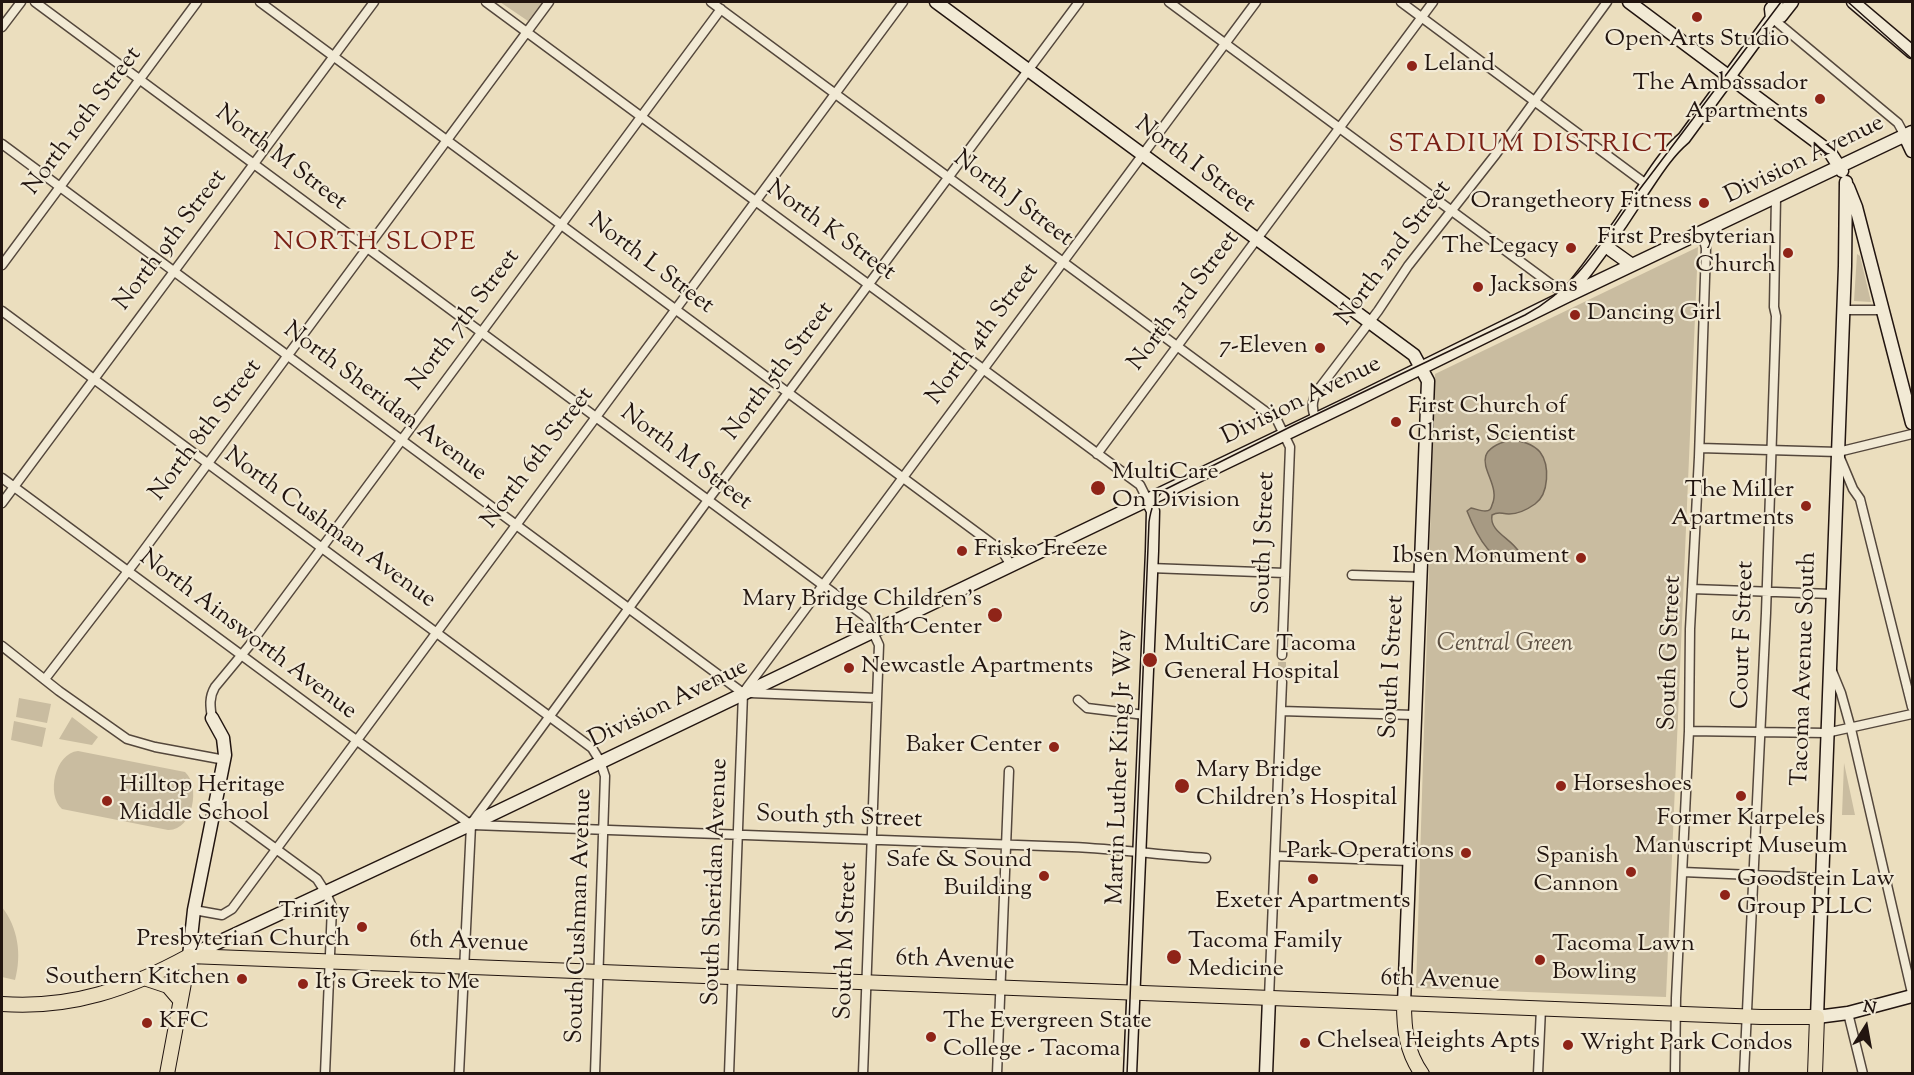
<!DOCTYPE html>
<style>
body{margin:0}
#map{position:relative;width:1914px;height:1075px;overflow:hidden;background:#ebdebe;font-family:"Sorts Mill Goudy",serif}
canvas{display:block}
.frame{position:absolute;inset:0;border:3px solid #221510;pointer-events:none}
.north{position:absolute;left:1836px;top:997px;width:60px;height:60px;-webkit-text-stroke:4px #f2ead5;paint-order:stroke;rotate:11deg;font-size:16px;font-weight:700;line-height:24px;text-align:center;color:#221510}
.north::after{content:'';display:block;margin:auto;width:21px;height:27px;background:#221510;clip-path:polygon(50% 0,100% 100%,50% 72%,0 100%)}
</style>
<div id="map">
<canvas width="1914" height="1075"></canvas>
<div class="frame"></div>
<div class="north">N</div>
</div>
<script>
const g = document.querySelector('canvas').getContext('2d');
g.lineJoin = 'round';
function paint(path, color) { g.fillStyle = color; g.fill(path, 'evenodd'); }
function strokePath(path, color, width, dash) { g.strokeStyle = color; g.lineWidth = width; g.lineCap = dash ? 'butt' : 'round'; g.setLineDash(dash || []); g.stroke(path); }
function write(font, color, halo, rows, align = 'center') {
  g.font = font + ' "Sorts Mill Goudy",serif'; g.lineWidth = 4.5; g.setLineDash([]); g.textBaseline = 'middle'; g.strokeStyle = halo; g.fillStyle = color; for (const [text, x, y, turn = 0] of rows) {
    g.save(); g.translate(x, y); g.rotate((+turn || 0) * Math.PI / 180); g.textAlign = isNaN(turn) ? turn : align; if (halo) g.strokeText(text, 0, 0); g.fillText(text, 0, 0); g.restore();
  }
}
paint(new Path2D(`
 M 500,2 L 542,2 L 528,21 Z
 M 1698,247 L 1666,997 L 1416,988 L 1435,374 Z
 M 1857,254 L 1860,256 L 1871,302 L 1854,301 Z
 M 19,698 L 51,704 L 47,723 L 16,717 Z
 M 72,717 L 98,737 L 92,745 L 59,739 Z
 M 14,721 L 46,728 L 42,747 L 11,740 Z
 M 78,751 L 185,772 C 201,786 193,831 168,830 L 62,809 C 46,795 55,753 78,751 Z
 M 1844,763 L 1855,815 L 1842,815 Z
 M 2,907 C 18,928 22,954 15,980 L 2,977 Z`), '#c9bca0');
const water = new Path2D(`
 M 1510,440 C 1520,440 1533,444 1540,452 C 1550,465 1549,494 1535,504 C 1528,509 1519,514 1509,514 C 1501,514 1499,511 1492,515 C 1489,532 1511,538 1519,552 L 1518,558 L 1510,563 C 1488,560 1474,529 1467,511 L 1471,508 C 1476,509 1481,511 1485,511 C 1490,511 1491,509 1492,505 C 1504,480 1459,454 1510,440 Z`);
paint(water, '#a79a83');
strokePath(water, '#726555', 1.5);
strokePath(new Path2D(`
 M 1282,682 L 1282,655`), '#c3b69b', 8, [8, 4]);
const street = new Path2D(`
 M 35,2 L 866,617 L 879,645 L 863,1074
 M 260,2 L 1002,551 L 1011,565
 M 486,2 L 1140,485 L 1147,499
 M 711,2 L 1277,420 L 1290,447 L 1282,655
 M 1169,2 L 1567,296
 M 1401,2 L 1646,184
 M 1772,18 L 1898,123 L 1905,136
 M 2,27 L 21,2
 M 2,144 L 743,693
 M 2,265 L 197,2
 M 1843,310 L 1882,310
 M 2,311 L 592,748 L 600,761 L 605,776 L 595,1074
 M 1316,419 C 1311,409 1312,399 1318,390 L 1378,311 L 1408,266 L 1496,154 L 1607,2
 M 1700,448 L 1838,452 L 1912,434
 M 1097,454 L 1433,2
 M 1840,458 L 1853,489 L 1860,499 L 1912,707
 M 2,478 L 471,825
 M 2,503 L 374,2
 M 1150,568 L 1285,573
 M 1352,575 L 1421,577
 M 1692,589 L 1832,594
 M 2,646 L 59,691 L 127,739 L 155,747 L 225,760
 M 1832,671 L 1841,693 L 1851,729 L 1912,993
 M 45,679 L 135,562 L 549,2
 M 743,693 L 1256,2
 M 750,693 L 877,698
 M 1078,700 L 1087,708 L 1145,715
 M 1281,711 L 1414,715
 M 212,718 C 210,706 209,697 215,687 L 249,646 L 721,9
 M 1689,731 L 1826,733 L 1912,714
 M 216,805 L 317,879 L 326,893 L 332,907 L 325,1074
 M 473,821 L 708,500 L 1079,2
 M 473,825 L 1072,847 C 1117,849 1161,855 1206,858
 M 1275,856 L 1409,861
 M 1683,872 L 1821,878
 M 194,910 L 222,915 L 232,909 L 903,2
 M 1269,998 L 1282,682
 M 1848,1013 L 1863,1074
 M 459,1074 L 471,825
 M 729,1074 L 743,693
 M 997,1074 L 1009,771
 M 1538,1074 L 1541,1008
 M 1675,1074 L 1676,998 L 1689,731 L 1690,629 L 1699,457 L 1706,248 L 1702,233
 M 1744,1074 L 1766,613 L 1776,316 L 1774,307 L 1776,197`);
const secondary = new Path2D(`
 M 936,2 L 1414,355 L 1428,381 L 1404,1003
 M 1629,2 L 1822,146 L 1831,154 L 1842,171
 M 1853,2 L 1912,52
 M 1772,18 L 1771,9 L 1777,2
 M 1905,136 L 1912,151
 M 1846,182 L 1845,266 L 1817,1017 L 1848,1013 L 1912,996
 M 1848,187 L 1856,207 L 1912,423
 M 1606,243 L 1611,250 L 1632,265
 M 1568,294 C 1592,264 1615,233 1636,200 C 1651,179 1664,155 1684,138 L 1772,18 L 1781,16 L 1792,2
 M 212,718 L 223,738 L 225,755 L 194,910 L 189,956 L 476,822 L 1354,401 L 1567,296 L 1912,132
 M 1130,1074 L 1152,551 L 1153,511 L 1147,499
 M 1266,1074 L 1269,998`);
const primary = new Path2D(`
 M 144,978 L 168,986 L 180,1000
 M 1404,1003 C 1404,1029 1406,1051 1422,1074
 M 2,1004 C 71,1009 129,989 189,956 L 1761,1017 L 1817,1017 L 1815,1074
 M 167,1074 L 189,956`);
strokePath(street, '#54473c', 11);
strokePath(secondary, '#221510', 15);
strokePath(primary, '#221510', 16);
strokePath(street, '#f2ead5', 8);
strokePath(secondary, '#f2ead5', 12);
strokePath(primary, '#ebdebe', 14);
strokePath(new Path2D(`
 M 1848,2 L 1912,59
 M 1127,1074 L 1149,522 C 1151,508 1154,500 1164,490 L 1294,425 L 1525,315 C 1583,284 1607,231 1646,181 C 1691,121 1736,62 1781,2`), '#221510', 1.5);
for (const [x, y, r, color] of [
 [1697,17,6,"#8f2418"],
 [1412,66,6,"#8f2418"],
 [1820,99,6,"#8f2418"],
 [1704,203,6,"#8f2418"],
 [1571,248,6,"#8f2418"],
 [1788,253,6,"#8f2418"],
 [1478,287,6,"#8f2418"],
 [1575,315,6,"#8f2418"],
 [1320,348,6,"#8f2418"],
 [1396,422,6,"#8f2418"],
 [1098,488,8,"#8f2418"],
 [1806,506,6,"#8f2418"],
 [962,551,6,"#8f2418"],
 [1581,558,6,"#8f2418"],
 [995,615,8,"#8f2418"],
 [1150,660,8,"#8f2418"],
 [849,668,6,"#8f2418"],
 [1054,747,6,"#8f2418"],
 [1182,786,8,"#8f2418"],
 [1561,786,6,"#8f2418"],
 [1741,796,6,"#8f2418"],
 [107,801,6,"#8f2418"],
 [1466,853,6,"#8f2418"],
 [1631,872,6,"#8f2418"],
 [1044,876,6,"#8f2418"],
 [1313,879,6,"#8f2418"],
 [1725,895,6,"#8f2418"],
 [362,927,6,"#8f2418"],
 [1174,957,8,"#8f2418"],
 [1540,960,6,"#8f2418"],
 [242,979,6,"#8f2418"],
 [303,984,6,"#8f2418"],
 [147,1023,6,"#8f2418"],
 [931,1037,6,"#8f2418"],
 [1305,1043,6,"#8f2418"],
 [1568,1045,6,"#8f2418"]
]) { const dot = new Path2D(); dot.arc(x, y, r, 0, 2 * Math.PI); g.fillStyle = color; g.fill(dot); strokePath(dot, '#f2ead5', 2); }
write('24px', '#221510', '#f2ead5', [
 ["Open Arts Studio",1697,41,"center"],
 ["Leland",1424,66],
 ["The Ambassador",1808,85,"right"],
 ["Apartments",1808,113,"right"],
 ["Orangetheory Fitness",1692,203,"right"],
 ["First Presbyterian",1776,239,"right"],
 ["Church",1776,267,"right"],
 ["The Legacy",1559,248,"right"],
 ["Jacksons",1490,287],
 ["Dancing Girl",1587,315],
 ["7-Eleven",1308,348,"right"],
 ["First Church of",1408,408],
 ["Christ, Scientist",1408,436],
 ["MultiCare",1112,474],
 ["On Division",1112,502],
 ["The Miller",1794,492,"right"],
 ["Apartments",1794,520,"right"],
 ["Frisko Freeze",974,551],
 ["Ibsen Monument",1569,558,"right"],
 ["Mary Bridge Children's",982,601,"right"],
 ["Health Center",982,629,"right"],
 ["MultiCare Tacoma",1164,646],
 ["General Hospital",1164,674],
 ["Newcastle Apartments",861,668],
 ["Baker Center",1042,747,"right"],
 ["Mary Bridge",1196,772],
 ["Children's Hospital",1196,800],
 ["Horseshoes",1573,786],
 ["Hilltop Heritage",119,787],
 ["Middle School",119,815],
 ["Former Karpeles",1741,820,"center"],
 ["Manuscript Museum",1741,848,"center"],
 ["Park Operations",1454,853,"right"],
 ["Spanish",1619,858,"right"],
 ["Cannon",1619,886,"right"],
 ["Safe & Sound",1032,862,"right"],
 ["Building",1032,890,"right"],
 ["Goodstein Law",1737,881],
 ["Group PLLC",1737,909],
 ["Exeter Apartments",1313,903,"center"],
 ["Trinity",350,913,"right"],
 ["Presbyterian Church",350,941,"right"],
 ["Tacoma Family",1188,943],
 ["Medicine",1188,971],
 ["Tacoma Lawn",1552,946],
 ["Bowling",1552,974],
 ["Southern Kitchen",230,979,"right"],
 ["It's Greek to Me",315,984],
 ["KFC",159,1023],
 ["The Evergreen State",943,1023],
 ["College - Tacoma",943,1051],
 ["Chelsea Heights Apts",1317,1043],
 ["Wright Park Condos",1580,1045]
], 'left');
write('24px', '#221510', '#f2ead5', [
 ["North 10th Street",84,122,-53],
 ["North M Street",280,159,37],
 ["Division Avenue",1805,161,-26],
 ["North I Street",1194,166,37],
 ["North J Street",1012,200,37],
 ["North K Street",830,232,36],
 ["North 9th Street",172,241,-53],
 ["North 2nd Street",1395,254,-53],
 ["North L Street",650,265,37],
 ["North 3rd Street",1185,302,-53],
 ["North 7th Street",465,321,-53],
 ["North 4th Street",984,335,-53],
 ["North 5th Street",780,372,-53],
 ["Division Avenue",1302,402,-26],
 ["North Sheridan Avenue",384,403,37],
 ["North 8th Street",207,431,-53],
 ["North 6th Street",539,459,-53],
 ["North M Street",685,459,37],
 ["North Cushman Avenue",329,529,36],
 ["South J Street",1266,543,-88],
 ["Court F Street",1745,635,-88],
 ["North Ainsworth Avenue",247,636,37],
 ["South G Street",1672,653,-88],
 ["South I Street",1394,667,-87],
 ["Tacoma Avenue South",1806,669,-88],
 ["Division Avenue",669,705,-26],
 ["Martin Luther King Jr Way",1122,767,-88],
 ["South 5th Street",839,819,2],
 ["South Sheridan Avenue",717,882,-88],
 ["South Cushman Avenue",581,916,-88],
 ["South M Street",848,941,-88],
 ["6th Avenue",469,944,2],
 ["6th Avenue",955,962,2],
 ["6th Avenue",1440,982,2]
]);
write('italic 24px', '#5c4f42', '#f2ead5', [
 ["Central Green",1505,646]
]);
g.letterSpacing = '1.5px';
write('26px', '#7a1f14', '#f2ead5', [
 ["STADIUM DISTRICT",1531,147],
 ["NORTH SLOPE",375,245]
]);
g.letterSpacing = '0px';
</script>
